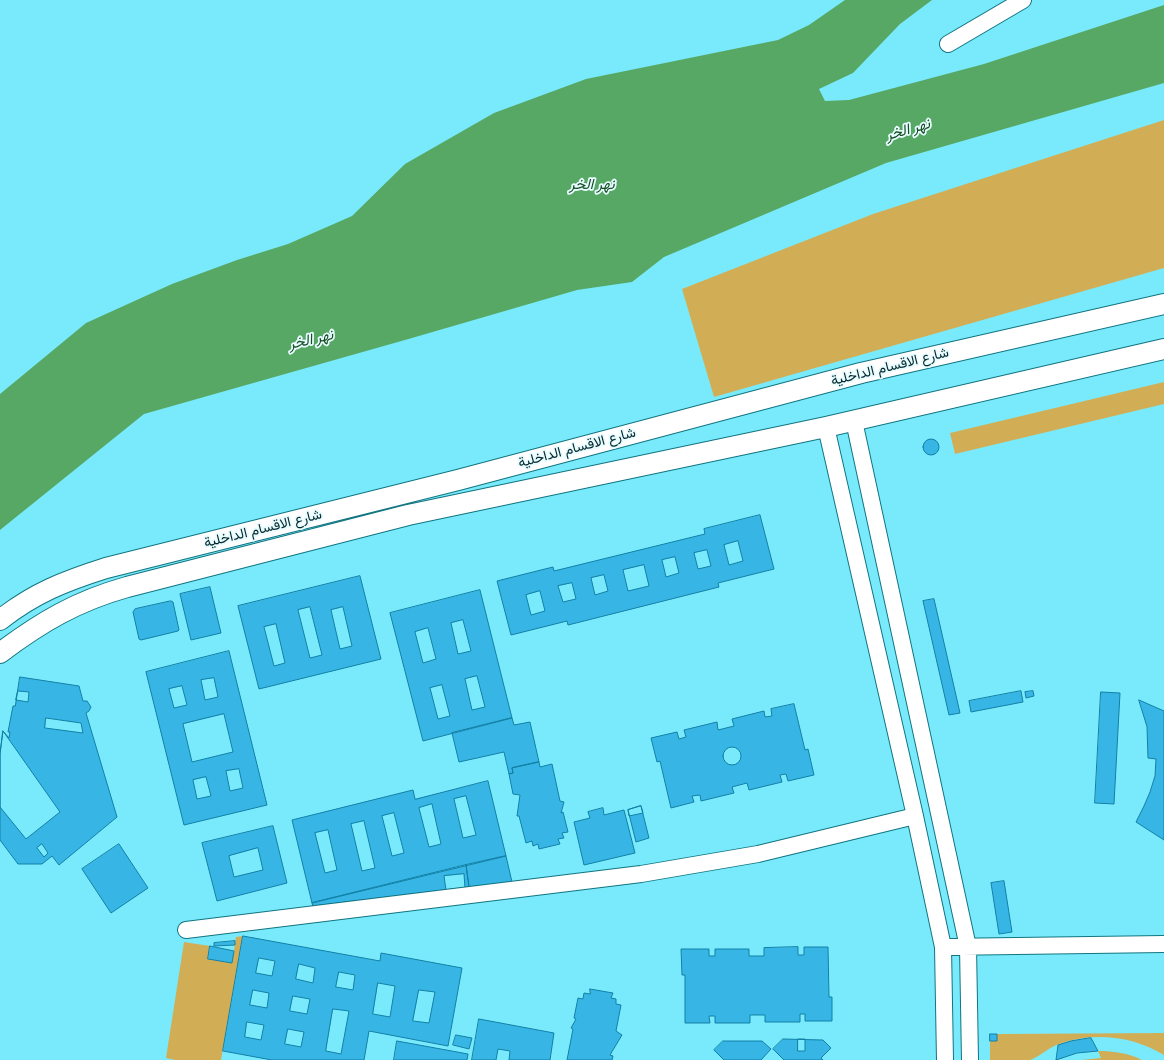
<!DOCTYPE html>
<meta charset="utf-8">
<style>
body{margin:0}
canvas{display:block;background:#79eafb}
</style>
<canvas width="1164" height="1060"></canvas>
<script>
const g = document.querySelector('canvas').getContext('2d');
g.lineJoin = 'round';
function paint(path, color) { g.fillStyle = color; g.fill(path, 'evenodd'); }
function strokePath(path, color, width, dash) { g.strokeStyle = color; g.lineWidth = width; g.lineCap = dash ? 'butt' : 'round'; g.setLineDash(dash || []); g.stroke(path); }
function write(font, color, halo, rows, align = 'center') {
  g.font = font + ' "Space Grotesk",Vazirmatn,sans-serif'; g.lineWidth = 3.5; g.setLineDash([]); g.textBaseline = 'middle'; g.strokeStyle = halo; g.fillStyle = color; for (const [text, x, y, turn = 0] of rows) {
    g.save(); g.translate(x, y); g.rotate((+turn || 0) * Math.PI / 180); g.textAlign = isNaN(turn) ? turn : align; if (halo) g.strokeText(text, 0, 0); g.fillText(text, 0, 0); g.restore();
  }
}
paint(new Path2D(`
 M 1164,120 L 1164,268 L 714,397 L 682,289 L 873,214 Z
 M 1164,382 L 1164,404 L 955,454 L 950,433 Z
 M 243,936 L 221,1060 L 175,1060 L 166,1058 L 184,942 L 210,946 L 208,959 L 232,963 L 236,937 Z
 M 1164,1033 L 1164,1055 C 1132,1035 1089,1031 1054,1046 C 1048,1049 1035,1059 1030,1060 C 1023,1060 999,1060 990,1060 L 990,1041 L 997,1041 L 997,1034 Z
 M 1098,1051 C 1113,1051 1129,1053 1142,1060 L 1082,1060 L 1101,1058 Z`), '#d1ae56');
paint(new Path2D(`
 M 845,0 L 932,0 L 900,24 L 853,73 L 819,89 L 825,101 L 849,100 L 984,64 L 1164,5 L 1164,83 L 886,163 L 664,257 L 632,282 L 577,290 L 412,338 L 144,414 L 0,530 L 0,394 L 86,323 L 172,284 L 237,260 L 288,244 L 352,216 L 405,164 L 494,113 L 586,79 L 778,40 L 809,25 Z`), '#57a865');
const building = new Path2D(`
 M923 447a8 8 0 1 1 16 0a8 8 0 1 1-16 0Z
 M 760,515 L 774,569 L 718,583 L 719,587 L 568,625 L 567,621 L 511,635 L 497,581 L 553,567 L 554,571 L 705,534 L 704,529 ZM 738,541 L 743,561 L 729,565 L 724,545 ZM 707,550 L 711,566 L 698,569 L 694,553 ZM 675,557 L 679,573 L 666,577 L 662,560 ZM 644,565 L 649,586 L 628,591 L 623,570 ZM 604,575 L 608,591 L 595,595 L 591,578 ZM 572,583 L 576,599 L 563,602 L 558,586 ZM 540,591 L 545,611 L 531,615 L 526,595 Z
 M 360,576 L 381,659 L 259,689 L 238,606 ZM 310,607 L 322,655 L 310,658 L 298,610 ZM 343,607 L 352,646 L 340,649 L 331,610 ZM 276,624 L 285,663 L 274,666 L 264,627 Z
 M 210,587 L 221,633 L 191,640 L 180,594 Z
 M 480,590 L 512,718 L 423,741 L 390,613 ZM 463,620 L 471,651 L 458,654 L 451,623 ZM 428,628 L 436,659 L 423,663 L 415,632 ZM 477,676 L 485,707 L 472,710 L 465,679 ZM 442,685 L 450,716 L 438,719 L 430,688 Z
 M 934,599 L 960,713 L 949,715 L 923,601 Z
 M 171,601 L 173,602 L 179,630 L 178,631 L 141,640 L 139,639 L 133,612 L 135,609 Z
 M 229,651 L 267,805 L 184,825 L 146,672 ZM 214,678 L 218,697 L 205,700 L 201,680 ZM 182,686 L 187,705 L 174,708 L 169,689 ZM 224,714 L 233,752 L 192,762 L 183,724 ZM 239,769 L 243,788 L 230,791 L 226,771 ZM 206,777 L 211,796 L 197,799 L 193,780 Z
 M 20,677 L 79,686 L 83,701 L 87,701 L 91,707 L 89,711 L 86,713 L 117,817 L 59,865 L 52,856 L 42,864 L 18,864 L 0,840 L 0,754 L 3,731 L 9,738 L 10,732 L 8,732 L 13,706 L 15,706 ZM 46,718 L 81,723 L 83,733 L 45,728 Z
 M 18,691 L 29,692 L 28,702 L 16,700 Z
 M 1021,691 L 1023,702 L 971,712 L 969,701 Z
 M 1033,691 L 1034,696 L 1026,698 L 1025,692 Z
 M 1101,692 L 1120,693 L 1114,804 L 1095,803 Z
 M 1139,700 L 1164,711 L 1164,840 L 1136,822 L 1144,806 L 1150,792 L 1155,776 L 1156,759 L 1148,758 L 1147,727 Z
 M 794,704 L 805,750 L 808,749 L 814,775 L 788,781 L 786,774 L 780,775 L 782,782 L 749,790 L 747,783 L 732,787 L 734,793 L 701,801 L 700,795 L 692,796 L 694,802 L 671,808 L 660,761 L 657,762 L 651,738 L 677,732 L 679,739 L 686,737 L 684,730 L 717,722 L 718,730 L 734,726 L 732,719 L 764,711 L 765,717 L 772,716 L 771,709 Z
 M 512,718 L 514,725 L 530,722 L 539,762 L 512,768 L 513,773 L 509,774 L 504,752 L 459,762 L 452,733 Z
 M 3,731 L 60,812 L 26,839 L 0,807 L 0,754 Z
 M723 756a9 9 0 1 1 18 0a9 9 0 1 1-18 0Z
 M 539,762 L 540,767 L 552,764 L 560,801 L 564,802 L 561,813 L 563,812 L 568,832 L 562,833 L 564,838 L 558,839 L 560,844 L 539,849 L 538,844 L 533,846 L 532,841 L 526,843 L 519,816 L 517,816 L 520,795 L 513,794 L 509,774 L 513,773 L 512,768 Z
 M 488,781 L 506,856 L 312,903 L 292,820 L 413,790 L 415,799 ZM 466,796 L 476,835 L 463,838 L 454,799 ZM 432,804 L 441,844 L 429,847 L 419,808 ZM 394,813 L 404,853 L 392,856 L 382,816 ZM 364,821 L 375,868 L 362,871 L 351,824 ZM 328,830 L 337,870 L 325,873 L 315,833 Z
 M 641,806 L 649,838 L 636,842 L 628,810 Z
 M 641,806 L 643,813 L 629,816 L 628,810 Z
 M 603,808 L 604,815 L 624,810 L 635,853 L 584,865 L 574,822 L 590,818 L 588,812 Z
 M 273,826 L 287,883 L 217,901 L 202,843 ZM 258,848 L 263,870 L 234,877 L 229,856 Z
 M 42,844 L 48,853 L 44,857 L 37,848 Z
 M 119,844 L 148,888 L 111,913 L 82,869 Z
 M 506,856 L 512,882 L 469,887 L 466,865 Z
 M 466,865 L 469,887 L 313,906 L 312,903 Z
 M 464,874 L 465,888 L 446,890 L 444,876 Z
 M 1004,881 L 1012,932 L 999,934 L 991,883 Z
 M 243,936 L 380,961 L 381,953 L 462,968 L 448,1046 L 369,1031 L 364,1060 L 272,1060 L 223,1051 ZM 259,958 L 275,961 L 272,976 L 256,973 ZM 299,964 L 315,968 L 313,983 L 296,979 ZM 339,972 L 355,975 L 353,990 L 336,987 ZM 378,983 L 395,986 L 390,1017 L 373,1014 ZM 253,990 L 269,993 L 267,1008 L 250,1005 ZM 419,990 L 435,992 L 429,1023 L 413,1021 ZM 293,996 L 310,999 L 307,1014 L 290,1011 ZM 333,1009 L 349,1011 L 341,1054 L 326,1051 ZM 247,1022 L 264,1025 L 261,1040 L 245,1037 ZM 288,1029 L 304,1032 L 301,1047 L 285,1044 Z
 M 235,941 L 235,945 L 214,946 L 214,943 Z
 M 210,946 L 234,951 L 232,963 L 208,959 Z
 M 798,947 L 798,955 L 804,955 L 804,947 L 828,947 L 829,997 L 832,997 L 832,1021 L 805,1021 L 805,1014 L 800,1014 L 800,1022 L 765,1022 L 765,1015 L 750,1015 L 750,1023 L 715,1023 L 715,1016 L 709,1016 L 710,1023 L 685,1023 L 685,975 L 682,975 L 681,949 L 709,949 L 709,956 L 715,956 L 715,949 L 749,949 L 749,956 L 764,956 L 764,948 Z
 M 590,989 L 613,993 L 611,998 L 616,999 L 616,1004 L 621,1005 L 616,1031 L 622,1035 L 610,1055 L 613,1056 L 612,1060 L 567,1060 L 573,1029 L 571,1028 L 576,1019 L 574,1018 L 578,998 L 583,999 L 584,993 L 590,994 Z
 M 479,1019 L 554,1033 L 550,1060 L 509,1060 L 510,1051 L 498,1049 L 496,1060 L 472,1060 Z
 M 990,1034 L 997,1034 L 997,1041 L 990,1041 Z
 M 456,1035 L 472,1038 L 469,1049 L 453,1045 Z
 M 1091,1038 L 1098,1051 L 1077,1053 L 1056,1060 L 1058,1045 L 1071,1041 Z
 M 783,1039 L 823,1040 L 831,1048 L 821,1058 L 823,1060 L 784,1060 L 773,1049 Z
 M 798,1039 L 805,1039 L 805,1051 L 798,1051 Z
 M 397,1041 L 468,1054 L 467,1060 L 394,1060 Z
 M 723,1041 L 762,1041 L 771,1049 L 761,1060 L 724,1060 L 714,1050 Z`);
paint(building, '#37b6e6');
strokePath(building, '#1280a6', 1);
const minor = new Path2D(`
 M 948,44 L 1023,0
 M 854,421 L 968,947 L 970,1060
 M 826,427 L 915,816 L 943,947 L 945,1060
 M 186,930 L 641,874 L 758,854 L 915,816
 M 943,947 L 1164,944`);
const tertiary = new Path2D(`
 M 0,620 C 34,593 65,581 106,568 L 458,480 L 861,373 L 1164,304
 M 0,653 C 41,622 77,601 127,587 L 408,515 L 826,427 L 1164,349`);
strokePath(minor, '#127581', 18);
strokePath(tertiary, '#127581', 22);
strokePath(minor, '#fff', 16);
strokePath(tertiary, '#fff', 20);
write('14px', '#00262b', '#e8fcff', [
 ["شارع الاقسام الداخلية",890,367,-14],
 ["شارع الاقسام الداخلية",577,448,-15],
 ["شارع الاقسام الداخلية",263,529,-14]
]);
write('italic 15px', '#134d21', '#e8fcff', [
 ["نهر الخر",908,130,-16],
 ["نهر الخر",592,185],
 ["نهر الخر",311,340,-13]
]);
</script>
